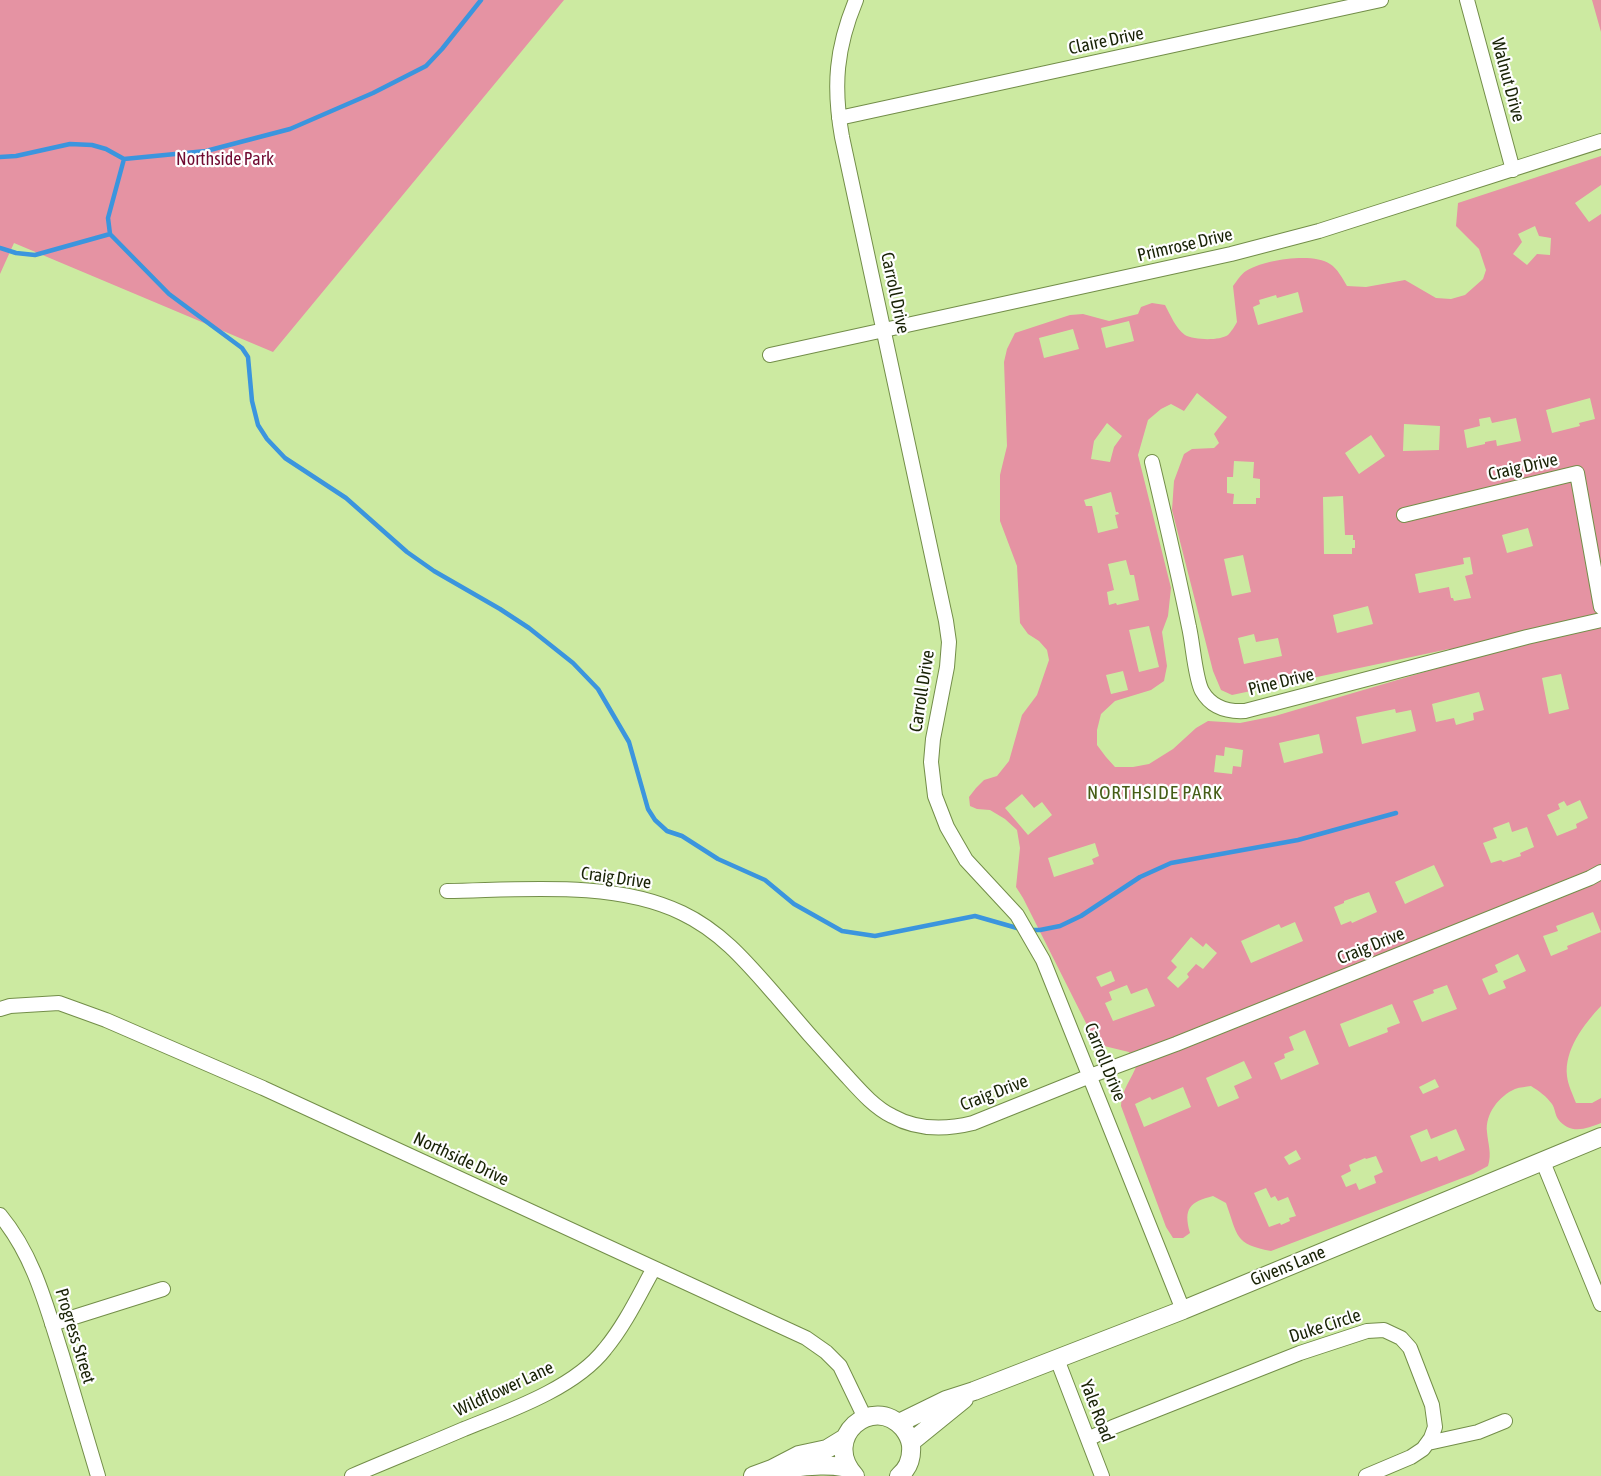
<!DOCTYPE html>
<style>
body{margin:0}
canvas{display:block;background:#cceaa1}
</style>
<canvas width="1601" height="1476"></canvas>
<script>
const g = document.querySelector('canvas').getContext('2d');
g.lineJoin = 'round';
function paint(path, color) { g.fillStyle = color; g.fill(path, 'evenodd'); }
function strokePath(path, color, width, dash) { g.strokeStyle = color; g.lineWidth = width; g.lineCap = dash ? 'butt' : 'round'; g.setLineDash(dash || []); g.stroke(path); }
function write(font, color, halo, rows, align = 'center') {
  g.font = font + ' "Asap Condensed",sans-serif'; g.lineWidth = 4.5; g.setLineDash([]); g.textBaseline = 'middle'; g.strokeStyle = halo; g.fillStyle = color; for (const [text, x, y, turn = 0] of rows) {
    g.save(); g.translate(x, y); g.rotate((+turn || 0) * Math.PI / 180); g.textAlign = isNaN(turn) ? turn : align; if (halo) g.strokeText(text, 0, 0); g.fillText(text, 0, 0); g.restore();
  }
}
paint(new Path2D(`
 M 0,0 L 564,0 L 273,352 L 14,243 L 0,274 Z
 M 1592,0 L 1601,0 L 1601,32 Z
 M 1601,156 L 1601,185 L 1575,203 L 1589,222 L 1601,214 L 1601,1006 C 1584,1024 1564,1050 1567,1076 C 1568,1085 1573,1095 1576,1103 L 1592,1103 L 1601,1098 L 1601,1123 C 1586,1129 1570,1135 1558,1119 C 1555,1115 1555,1108 1552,1104 C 1546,1096 1539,1091 1531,1086 C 1526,1087 1520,1087 1515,1089 C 1499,1096 1485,1114 1487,1132 C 1488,1144 1492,1154 1488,1166 L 1473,1174 L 1271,1251 C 1234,1244 1238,1236 1226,1203 L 1213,1196 C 1190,1202 1183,1208 1190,1233 L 1183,1238 L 1173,1238 L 1166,1227 L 1121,1106 C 1121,1090 1132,1079 1137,1064 L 1129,1052 L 1104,1046 L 1091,1033 L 1023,898 L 1016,887 L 1020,848 L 1017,830 L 1005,819 L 990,810 L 977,809 L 970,806 L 969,797 L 976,788 L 984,780 L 997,776 L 1009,761 L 1022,715 L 1037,695 L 1049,660 L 1047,650 L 1039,641 L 1028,634 L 1020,623 L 1017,566 L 1000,521 L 1000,475 L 1007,446 L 1004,362 L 1007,349 L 1015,333 L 1070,315 L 1083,314 L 1109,321 L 1138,314 L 1141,307 L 1152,303 L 1165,305 C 1170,314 1176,329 1185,335 C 1194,340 1219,341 1228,335 C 1231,332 1235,326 1237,322 L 1233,286 C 1237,281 1241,274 1246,271 C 1263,260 1313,252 1330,264 C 1337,268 1343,279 1347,286 L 1366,287 L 1405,280 L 1436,298 L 1451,299 L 1465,295 L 1483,279 L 1486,270 L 1479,249 L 1456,226 L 1458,203 ZM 1535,226 L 1539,236 L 1551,238 L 1550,255 L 1537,254 L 1527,265 L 1513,254 L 1522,242 L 1518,234 ZM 1298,292 L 1303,312 L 1258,325 L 1253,307 L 1260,304 L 1259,300 L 1276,295 L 1277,298 ZM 1129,321 L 1134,341 L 1106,348 L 1101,328 ZM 1073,329 L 1079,349 L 1044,358 L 1039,338 ZM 1197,393 L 1227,417 L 1214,434 L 1219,443 L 1214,448 L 1192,449 L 1184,454 L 1174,481 L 1172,510 L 1213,671 L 1221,690 L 1232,695 L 1449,649 L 1455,663 L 1275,716 L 1240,723 L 1208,721 L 1196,728 L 1173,749 L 1149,764 L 1133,767 L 1115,767 L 1106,757 L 1097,745 L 1097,730 L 1101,714 L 1115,701 L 1151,690 L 1164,681 L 1167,666 L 1162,632 L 1168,616 L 1171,588 L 1138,455 L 1148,420 L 1161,409 L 1171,404 L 1184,411 ZM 1590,398 L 1595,419 L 1579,423 L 1580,426 L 1552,433 L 1546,410 ZM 1490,417 L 1492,423 L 1516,418 L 1521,441 L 1497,446 L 1496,440 L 1485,442 L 1485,444 L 1467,448 L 1464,430 L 1480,426 L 1479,419 ZM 1107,423 L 1122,436 L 1114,447 L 1110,462 L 1091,459 L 1094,441 ZM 1404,424 L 1440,426 L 1439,450 L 1403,451 ZM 1371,435 L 1385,456 L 1359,474 L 1345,453 ZM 1234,461 L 1254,462 L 1253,478 L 1260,479 L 1260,498 L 1256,498 L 1256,504 L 1233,504 L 1234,494 L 1227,493 L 1227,477 L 1233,477 ZM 1111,492 L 1116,512 L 1118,512 L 1119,514 L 1115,515 L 1118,528 L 1098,533 L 1092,506 L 1086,506 L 1084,500 ZM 1343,496 L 1345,535 L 1353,535 L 1353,540 L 1355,540 L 1355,548 L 1352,548 L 1352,554 L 1324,554 L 1323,497 ZM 1528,528 L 1533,546 L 1507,553 L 1502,535 ZM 1243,555 L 1251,592 L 1232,596 L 1224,559 ZM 1470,557 L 1473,574 L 1465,576 L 1471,598 L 1454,601 L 1453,598 L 1451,598 L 1449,587 L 1419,593 L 1415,574 L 1464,564 L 1463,558 ZM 1126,560 L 1130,575 L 1134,575 L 1139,600 L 1117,605 L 1116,603 L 1109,605 L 1107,592 L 1114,590 L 1108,564 ZM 1368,606 L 1373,624 L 1337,633 L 1333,615 ZM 1149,626 L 1159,667 L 1139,672 L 1129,630 ZM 1254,634 L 1256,642 L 1278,638 L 1282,656 L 1244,664 L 1238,638 ZM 1123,671 L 1128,690 L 1111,694 L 1106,675 ZM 1561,674 L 1569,709 L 1549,714 L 1542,678 ZM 1479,692 L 1484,710 L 1473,713 L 1474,720 L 1456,725 L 1454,718 L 1436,722 L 1432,704 ZM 1395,709 L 1396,713 L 1411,710 L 1416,731 L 1362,744 L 1356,717 ZM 1319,734 L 1323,753 L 1284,763 L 1279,743 ZM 1225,747 L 1243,750 L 1241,767 L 1233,766 L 1232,774 L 1214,772 L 1216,755 L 1224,756 ZM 1022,794 L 1034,808 L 1042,802 L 1052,815 L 1028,835 L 1005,808 ZM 1580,800 L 1588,818 L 1576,824 L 1577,828 L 1557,836 L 1547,815 L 1560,809 L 1558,804 L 1564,801 L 1567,806 ZM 1509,822 L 1512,832 L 1527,827 L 1534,847 L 1520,853 L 1521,856 L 1503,862 L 1501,860 L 1491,863 L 1483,843 L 1497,838 L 1493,828 ZM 1095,843 L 1099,856 L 1092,859 L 1094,864 L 1054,877 L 1048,858 ZM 1434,865 L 1444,886 L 1405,904 L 1395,882 ZM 1369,892 L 1377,912 L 1352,923 L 1351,921 L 1341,925 L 1334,907 L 1344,903 L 1344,901 ZM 1593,912 L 1601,932 L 1567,946 L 1568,949 L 1551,956 L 1543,936 L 1558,931 L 1556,926 ZM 1295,922 L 1303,941 L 1251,963 L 1241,941 L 1279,924 L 1281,928 ZM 1191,937 L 1203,947 L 1206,943 L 1217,953 L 1203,969 L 1196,964 L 1187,974 L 1189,977 L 1178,988 L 1167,978 L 1177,967 L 1171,961 ZM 1518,954 L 1526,971 L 1503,981 L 1506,988 L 1489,995 L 1482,979 L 1498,972 L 1495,965 ZM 1111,971 L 1115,981 L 1101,987 L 1096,977 ZM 1127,985 L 1131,994 L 1147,988 L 1155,1006 L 1113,1021 L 1105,1003 L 1112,1000 L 1109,992 ZM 1447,985 L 1457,1009 L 1422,1022 L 1413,1001 L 1434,993 L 1433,990 ZM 1392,1004 L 1400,1023 L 1387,1028 L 1388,1032 L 1349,1047 L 1340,1024 ZM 1305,1030 L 1319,1064 L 1281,1080 L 1274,1063 L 1285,1058 L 1284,1054 L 1294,1050 L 1289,1037 ZM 1244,1061 L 1252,1078 L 1234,1086 L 1239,1098 L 1218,1107 L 1206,1078 ZM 1435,1079 L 1439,1087 L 1423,1094 L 1419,1087 ZM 1183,1087 L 1191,1107 L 1144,1127 L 1135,1104 L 1150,1097 L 1152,1100 ZM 1427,1129 L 1431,1139 L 1456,1129 L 1465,1150 L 1439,1161 L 1437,1156 L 1421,1162 L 1410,1136 ZM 1296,1150 L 1301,1159 L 1289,1165 L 1284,1157 ZM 1376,1156 L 1383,1172 L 1374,1176 L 1376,1183 L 1359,1190 L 1356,1183 L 1346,1187 L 1341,1176 L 1351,1171 L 1349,1165 L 1365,1158 L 1366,1159 ZM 1266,1188 L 1271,1198 L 1275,1196 L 1278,1201 L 1288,1197 L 1296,1216 L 1289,1218 L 1290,1221 L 1281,1225 L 1280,1223 L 1269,1227 L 1254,1193 Z`), '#e593a3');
strokePath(new Path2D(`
 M 0,157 L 16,156 L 70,144 L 92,145 L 106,149 L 124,159 L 206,151 L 290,129 L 373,93 L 426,66 L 442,49 L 481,0
 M 124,159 L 108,218 L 110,234 L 169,294 L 242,348 L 248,357 L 252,401 L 258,425 L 267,439 L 285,458 L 346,498 L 407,552 L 434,571 L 500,609 L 529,628 L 573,663 L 598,689 L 629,742 L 648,809 L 655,820 L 667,831 L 682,836 L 718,859 L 765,880 L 794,904 L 842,931 L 875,936 L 975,916 L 1024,930 L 1040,930 L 1060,926 L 1081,916 L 1140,877 L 1171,863 L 1298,840 L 1396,813
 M 0,248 L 16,253 L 35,255 L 110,234`), '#3b95de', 4.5);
const minor = new Path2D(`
 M 856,0 C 836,48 833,86 842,137 L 946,621 L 949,642 L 947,667 L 933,739 L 931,762 L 935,796 L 947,827 L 966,860 L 1017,915 L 1043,960 L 1183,1310
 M 1467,0 L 1513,170
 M 839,118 L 1381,0
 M 770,355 L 1231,254 L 1319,231 L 1601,141
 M 1152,462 C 1165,517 1178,572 1189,627 C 1193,644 1195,678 1202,691 C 1211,707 1227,712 1245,711 L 1527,637 L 1601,620
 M 1404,515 L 1577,473 L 1601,607
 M 447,891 C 521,890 614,880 682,913 C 722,932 748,964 777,997 C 798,1022 820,1047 842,1071 C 857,1087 872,1106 892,1116 C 917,1130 945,1130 973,1123 L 1090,1076 L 1176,1044 L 1590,878 L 1601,872
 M 0,1009 L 10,1006 L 59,1003 L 106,1020 L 263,1088 L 806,1338 L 826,1352 L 840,1366 L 865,1418
 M 1543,1162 L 1601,1304
 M 0,1215 C 34,1256 46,1305 62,1355 C 74,1395 86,1436 98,1476
 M 52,1324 L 163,1289
 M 1057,1359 L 1102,1476
 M 1088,1439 L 1113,1427 L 1300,1353 L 1367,1331 L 1384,1330 L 1401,1338 L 1410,1348 L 1432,1405 L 1435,1427 L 1431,1438 L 1423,1449 L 1411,1457 L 1366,1476
 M 1428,1443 L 1478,1432 L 1505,1421
 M 352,1476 C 389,1460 427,1445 464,1429 C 509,1411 575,1388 605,1349 C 625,1325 639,1295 654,1268`);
const tertiary = new Path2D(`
 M 899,1423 L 946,1400 L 974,1391 L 1183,1310 L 1601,1137
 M 911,1442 L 964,1399
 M 780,1469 C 803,1467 825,1463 848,1468
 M 753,1476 L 772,1469 L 799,1455 L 827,1449 L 845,1438
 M 855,1476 C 820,1438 873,1393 903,1428 C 907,1433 910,1438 911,1445 C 912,1457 909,1468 899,1476`);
strokePath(minor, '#738e49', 16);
strokePath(tertiary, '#738e49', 20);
strokePath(minor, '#fff', 14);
strokePath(tertiary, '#fff', 18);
write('18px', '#182205', '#fefefe', [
 ["Claire Drive",1106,41,-12],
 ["Walnut Drive",1508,80,75],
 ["Primrose Drive",1185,245,-13],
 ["Carroll Drive",895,293,78],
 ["Craig Drive",1523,467,-13],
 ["Pine Drive",1281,682,-14],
 ["Carroll Drive",922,691,-81],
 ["Craig Drive",616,878,8],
 ["Craig Drive",1371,946,-22],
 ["Carroll Drive",1105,1062,68],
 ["Craig Drive",994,1093,-21],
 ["Northside Drive",461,1159,25],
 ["Givens Lane",1288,1266,-22],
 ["Duke Circle",1325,1326,-18],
 ["Progress Street",75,1336,73],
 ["Wildflower Lane",504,1389,-25],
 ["Yale Road",1097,1411,69]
]);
write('18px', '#700a31', '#fefefe', [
 ["Northside Park",225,159]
]);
g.letterSpacing = '1px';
write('19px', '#455d16', '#fefefe', [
 ["NORTHSIDE PARK",1155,793]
]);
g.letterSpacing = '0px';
</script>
